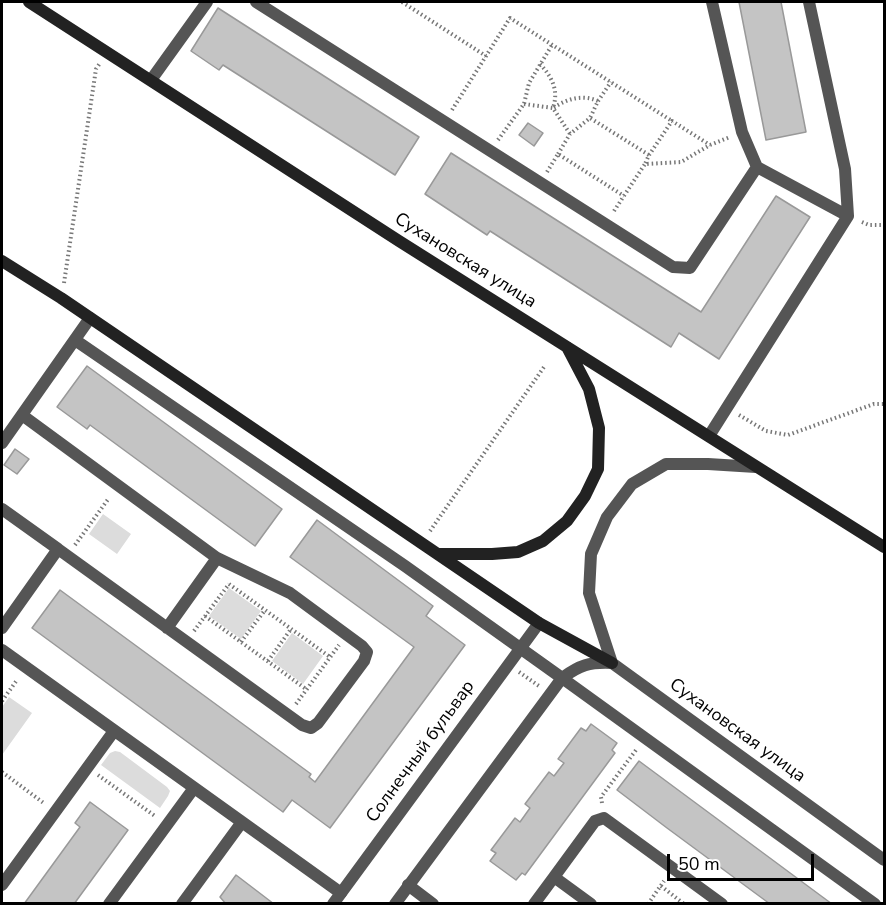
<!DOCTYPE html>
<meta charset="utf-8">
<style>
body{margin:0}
#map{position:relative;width:886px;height:905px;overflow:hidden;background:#fff;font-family:"Nunito Sans",sans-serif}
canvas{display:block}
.frame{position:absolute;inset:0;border:3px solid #000;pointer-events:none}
.scale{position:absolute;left:667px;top:854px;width:147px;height:27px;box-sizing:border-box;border:3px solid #000;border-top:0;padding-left:8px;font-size:18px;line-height:21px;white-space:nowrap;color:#000;-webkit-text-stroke:4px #fff;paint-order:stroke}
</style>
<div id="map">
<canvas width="886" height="905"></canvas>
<div class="frame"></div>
<div class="scale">50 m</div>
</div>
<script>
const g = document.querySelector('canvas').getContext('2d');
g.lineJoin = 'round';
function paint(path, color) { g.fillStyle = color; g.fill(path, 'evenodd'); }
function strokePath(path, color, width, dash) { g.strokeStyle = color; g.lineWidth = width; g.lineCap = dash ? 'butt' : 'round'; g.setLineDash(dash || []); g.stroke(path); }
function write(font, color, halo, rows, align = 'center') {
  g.font = font + ' "Nunito Sans",sans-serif'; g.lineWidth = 4.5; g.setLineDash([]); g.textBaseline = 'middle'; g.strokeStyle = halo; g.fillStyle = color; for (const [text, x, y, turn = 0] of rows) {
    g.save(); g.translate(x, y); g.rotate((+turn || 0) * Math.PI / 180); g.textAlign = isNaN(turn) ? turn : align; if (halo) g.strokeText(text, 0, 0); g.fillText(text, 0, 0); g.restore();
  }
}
paint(new Path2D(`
 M 103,514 L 131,534 L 117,554 L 89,534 Z
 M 229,588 L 261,611 L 241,639 L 209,616 Z
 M 292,633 L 323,656 L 303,684 L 272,661 Z
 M 9,697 L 32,713 L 2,755 L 2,707 Z
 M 115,751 L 120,752 L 167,787 L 170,791 L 168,796 L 160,808 L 101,765 L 110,753 Z`), '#dcdcdc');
const building = new Path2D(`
 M 739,2 L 781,2 L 806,132 L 766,140 Z
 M 218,8 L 419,137 L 395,175 L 223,65 L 219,70 L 191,51 Z
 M 528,123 L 543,133 L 534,146 L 519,135 Z
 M 451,153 L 701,312 L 776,196 L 810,217 L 719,359 L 679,333 L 671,347 L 490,231 L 487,235 L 425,194 Z
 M 87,366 L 282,509 L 255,546 L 90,425 L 87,429 L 57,407 Z
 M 15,449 L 29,459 L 17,474 L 4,465 Z
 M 317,520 L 433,606 L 426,616 L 465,645 L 330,828 L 292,800 L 283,812 L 32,628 L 60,590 L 311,774 L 309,777 L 315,782 L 414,647 L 290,557 Z
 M 591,724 L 617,743 L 612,750 L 615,753 L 525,875 L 522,873 L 516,880 L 490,861 L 496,853 L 491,850 L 515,818 L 520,822 L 530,808 L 525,804 L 549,772 L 554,776 L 564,763 L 558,759 L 581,728 L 586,731 Z
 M 639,761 L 832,904 L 770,904 L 667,828 L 617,790 Z
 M 90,802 L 128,830 L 74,904 L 24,904 L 80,827 L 75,823 Z
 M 236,875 L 274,904 L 226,904 L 220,897 Z`);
paint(building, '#c4c4c4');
strokePath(building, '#999', 1.5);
strokePath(new Path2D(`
 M 402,2 L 486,56
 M 540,64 C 552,77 559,90 553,108 C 567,99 582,94 598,101 L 590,118
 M 598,101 L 611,82
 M 524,104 L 553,108 L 570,134
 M 452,110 L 510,18 L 672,121
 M 498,140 L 524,104 L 529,83 L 552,45
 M 558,154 L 570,134 L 590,118 L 649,155 L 645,164
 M 649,155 L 672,121 L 710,145
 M 547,172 L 558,154 L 624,196
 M 614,211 L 645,164 L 681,162 L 710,145 L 730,137
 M 862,222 L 869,225 L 884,225
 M 64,283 L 96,69 L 100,63
 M 739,415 L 766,431 L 788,435 L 874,404 L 884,404
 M 430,531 L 544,367
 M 75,545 L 109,498
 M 229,584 L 330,657
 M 205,616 L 306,689
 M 194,631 L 229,584
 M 241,642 L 265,610
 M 268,661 L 291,629
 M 519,672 L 539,686
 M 2,701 L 17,680
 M 296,704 L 339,645
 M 2,772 L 45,804
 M 98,775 L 155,816
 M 602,803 L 601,797 L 636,750
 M 661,886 L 684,904
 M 648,904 L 664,881`), '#777', 4, [1.5, 3]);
strokePath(new Path2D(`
 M 256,2 L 673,267 L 690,268 L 757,167
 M 712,2 L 742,132 L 757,167 L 848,216
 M 151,80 L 207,2
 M 75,340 L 405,566 L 520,648
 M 22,415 L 217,558 L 290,593 L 362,646 L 367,652 L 364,661 L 318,723 L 311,728 L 302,725 L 58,549
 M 709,436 L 848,216 L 845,169 L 809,2
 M 2,443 L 90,318
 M 2,509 L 58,549 L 2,628
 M 167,628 L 217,558
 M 2,650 L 341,893
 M 562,678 L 875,904
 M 554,877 L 595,821 L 604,818 L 722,904
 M 2,885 L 114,731
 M 408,885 L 433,904
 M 109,904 L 194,788
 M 182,904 L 242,822
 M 534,904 L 554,877 L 591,904`), '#555', 12);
strokePath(new Path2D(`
 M 520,648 L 562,678
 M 612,663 L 589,593 L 591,554 L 607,517 L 632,484 L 666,464 L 708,464 L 756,467
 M 333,904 L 539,623
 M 395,904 L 562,678 C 580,665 589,662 612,663 L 884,860`), '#555', 12);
strokePath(new Path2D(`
 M 29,2 L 399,241 L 884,547
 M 2,261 L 61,298 L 539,623 L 612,663
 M 439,554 L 492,554 L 518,552 L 543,541 L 567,521 L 585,496 L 598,469 L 599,428 L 589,389 L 567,347`), '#222', 12);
write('18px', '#000', '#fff', [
 ["Сухановская улица",465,261,32],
 ["Сухановская улица",737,731,36],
 ["Солнечный бульвар",421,752,-54]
]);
</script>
